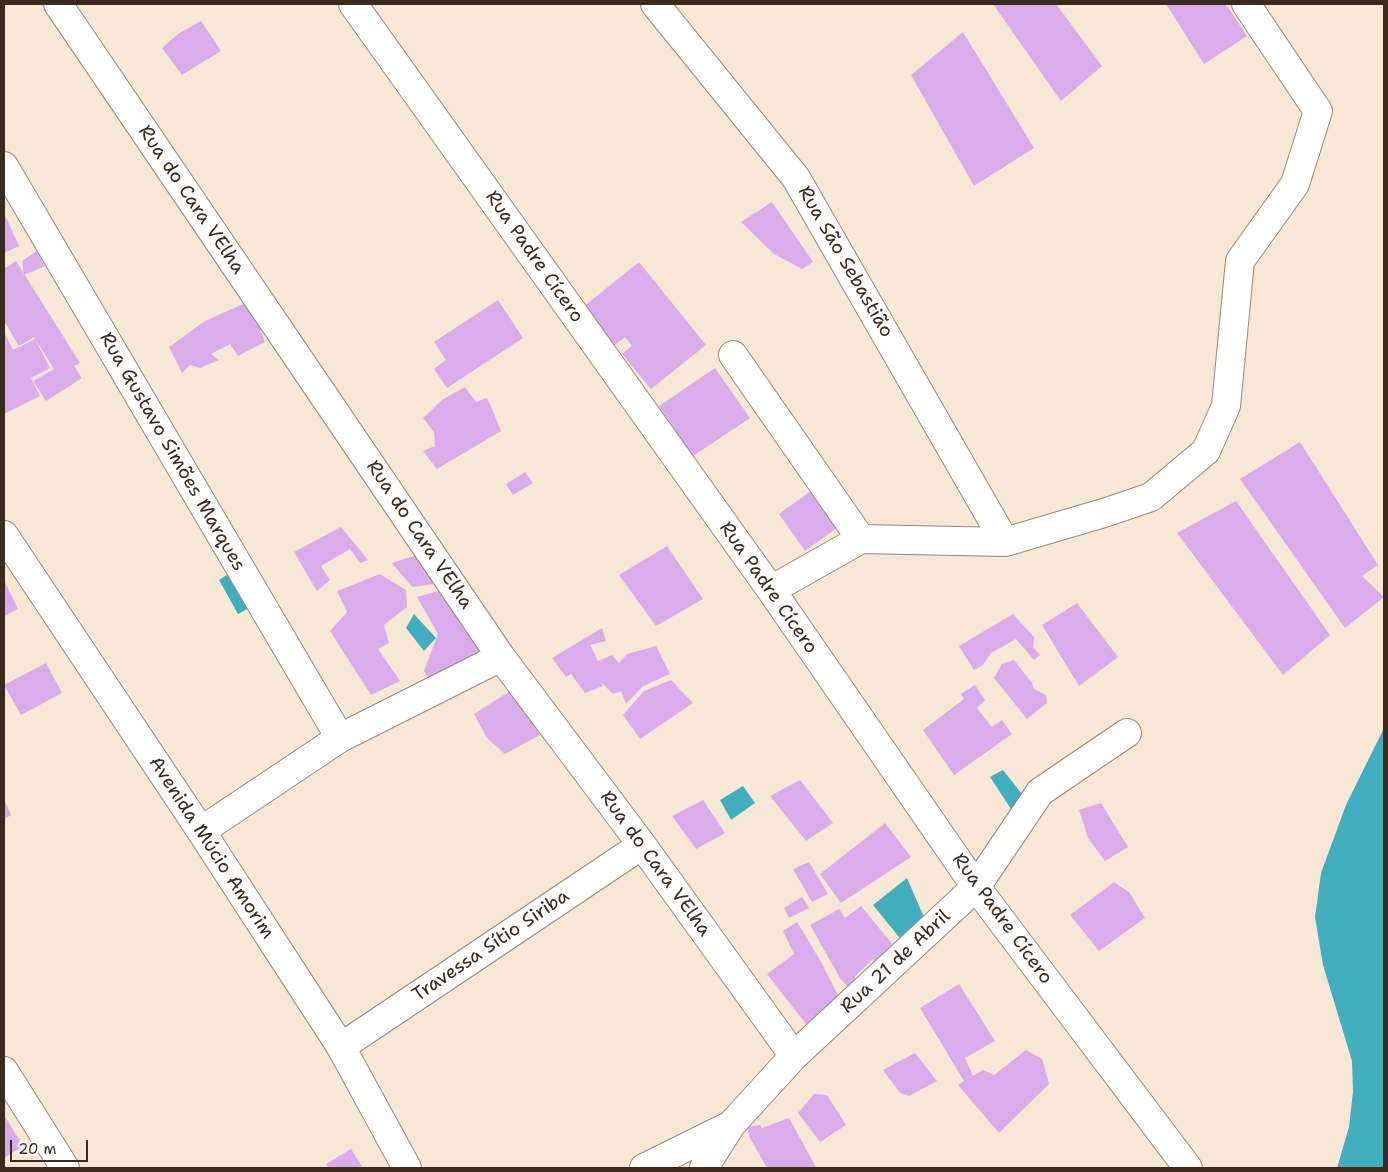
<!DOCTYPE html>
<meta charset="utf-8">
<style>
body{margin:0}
#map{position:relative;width:1388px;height:1172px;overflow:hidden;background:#f6e8d4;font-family:"Shantell Sans",sans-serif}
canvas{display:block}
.frame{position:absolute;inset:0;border:5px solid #3b2a1e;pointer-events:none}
.scale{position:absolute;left:10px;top:1140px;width:78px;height:22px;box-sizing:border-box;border:2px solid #3b2a1e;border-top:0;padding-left:6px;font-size:15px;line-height:18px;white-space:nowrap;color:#3b2a1e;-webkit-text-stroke:4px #fff;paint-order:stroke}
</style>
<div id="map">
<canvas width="1388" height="1172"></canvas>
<div class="frame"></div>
<div class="scale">20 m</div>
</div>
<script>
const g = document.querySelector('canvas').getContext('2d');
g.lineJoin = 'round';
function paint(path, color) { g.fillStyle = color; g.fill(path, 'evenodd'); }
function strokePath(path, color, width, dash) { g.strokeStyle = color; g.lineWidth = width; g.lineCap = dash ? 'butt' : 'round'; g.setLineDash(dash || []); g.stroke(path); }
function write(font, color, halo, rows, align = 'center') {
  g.font = font + ' "Shantell Sans",sans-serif'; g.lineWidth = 5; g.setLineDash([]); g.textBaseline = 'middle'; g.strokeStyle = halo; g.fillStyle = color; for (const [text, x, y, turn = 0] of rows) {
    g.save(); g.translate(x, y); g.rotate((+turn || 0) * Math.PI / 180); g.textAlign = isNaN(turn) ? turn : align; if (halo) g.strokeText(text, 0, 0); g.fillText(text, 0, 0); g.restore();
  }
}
paint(new Path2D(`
 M 236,569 L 256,604 L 238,614 L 219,580 Z
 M 414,614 L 436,638 L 424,651 L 406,628 Z
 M 1384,728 L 1384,1168 L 1337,1168 L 1349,1127 L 1353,1092 L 1352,1061 L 1323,965 L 1315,917 L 1321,873 L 1346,805 Z
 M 1003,770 L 1029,803 L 1015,815 L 990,777 Z
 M 743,786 L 755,803 L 731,820 L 720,800 Z
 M 907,878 L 926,922 L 903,942 L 873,905 Z`), '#40aebd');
paint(new Path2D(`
 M 993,4 L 1056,4 L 1102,66 L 1061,101 Z
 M 1166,4 L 1226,4 L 1247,36 L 1204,64 Z
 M 201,21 L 221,51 L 182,75 L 162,48 L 178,34 Z
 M 963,32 L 1034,148 L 974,186 L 911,75 Z
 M 772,202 L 813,262 L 802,269 L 774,254 L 741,222 Z
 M 4,213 L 19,246 L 4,253 Z
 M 37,251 L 45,266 L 24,275 L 22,261 Z
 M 16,261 L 80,363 L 74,366 L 82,378 L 46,401 L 33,381 L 54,369 L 34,337 L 19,346 L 4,321 L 4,269 Z
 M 639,262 L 706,345 L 651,389 L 622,354 L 632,346 L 625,337 L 614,346 L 583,307 Z
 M 498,300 L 523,338 L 447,388 L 434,369 L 446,360 L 434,342 Z
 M 250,301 L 265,342 L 238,356 L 230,344 L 211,354 L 219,360 L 200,368 L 190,365 L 182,373 L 169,347 L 205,321 Z
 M 4,332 L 13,350 L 35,339 L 50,368 L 31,378 L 40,396 L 4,414 Z
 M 715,368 L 750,418 L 693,456 L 659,406 Z
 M 465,387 L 476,402 L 487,398 L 490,404 L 501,431 L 437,469 L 423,451 L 435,446 L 434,432 L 423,418 L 442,400 Z
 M 1300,442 L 1378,565 L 1362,576 L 1384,597 L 1345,628 L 1240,479 Z
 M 525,472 L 533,483 L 513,495 L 506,484 Z
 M 815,488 L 841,525 L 805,551 L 779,514 Z
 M 1236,501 L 1330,635 L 1283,675 L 1177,533 Z
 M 341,527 L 368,560 L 360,563 L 350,549 L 321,566 L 330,580 L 317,591 L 294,552 Z
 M 667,546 L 703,599 L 656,626 L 619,575 Z
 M 426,552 L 448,582 L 412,587 L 392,563 Z
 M 380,574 L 406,590 L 407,607 L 384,625 L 389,643 L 378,649 L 400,681 L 371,695 L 330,631 L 347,612 L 337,591 Z
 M 4,580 L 18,609 L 4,616 Z
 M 453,587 L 484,651 L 433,686 L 424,671 L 438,634 L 417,597 Z
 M 1077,603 L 1118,657 L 1079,686 L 1042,625 Z
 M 1013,614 L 1034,637 L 1033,647 L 1040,655 L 1034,660 L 1016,639 L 991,653 L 983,665 L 974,670 L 959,646 Z
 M 602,628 L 606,641 L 590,645 L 598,661 L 612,655 L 619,663 L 627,654 L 656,646 L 670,674 L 643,686 L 626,704 L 621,691 L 613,694 L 601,682 L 603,686 L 585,693 L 571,674 L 566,677 L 552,658 Z
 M 1014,660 L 1032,683 L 1034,689 L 1046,695 L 1047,703 L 1027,719 L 994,678 L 1002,664 Z
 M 46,663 L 62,693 L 21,715 L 4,685 Z
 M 671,680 L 693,703 L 640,739 L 623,715 L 644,691 Z
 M 975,685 L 985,700 L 977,708 L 992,727 L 1002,720 L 1012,734 L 954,775 L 923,730 L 964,699 L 961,694 Z
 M 518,686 L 547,731 L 505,754 L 487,738 L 474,714 Z
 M 800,780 L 833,823 L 806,841 L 770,796 Z
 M 4,799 L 11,815 L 4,819 Z
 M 703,800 L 725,833 L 696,849 L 672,816 Z
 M 1101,803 L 1128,847 L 1105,861 L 1088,838 L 1079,810 Z
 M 885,823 L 911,857 L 841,903 L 820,874 Z
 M 809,862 L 828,894 L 812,902 L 793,869 Z
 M 1114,882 L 1129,892 L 1145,918 L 1099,951 L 1070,915 Z
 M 802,897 L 809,908 L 789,918 L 784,908 Z
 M 861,906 L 893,945 L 874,964 L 873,959 L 855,976 L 858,989 L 851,991 L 840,978 L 810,925 L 839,909 L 845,918 Z
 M 797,922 L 820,960 L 840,999 L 806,1024 L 767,974 L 794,954 L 783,931 Z
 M 959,984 L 995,1041 L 965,1058 L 973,1076 L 983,1070 L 994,1075 L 1026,1050 L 1042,1059 L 1049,1084 L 999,1133 L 958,1085 L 964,1081 L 920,1008 Z
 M 915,1053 L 937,1081 L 909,1096 L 900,1093 L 883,1070 Z
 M 814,1094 L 827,1095 L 846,1125 L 820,1142 L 798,1113 Z
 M 4,1115 L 23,1146 L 4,1158 Z
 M 789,1118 L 816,1167 L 767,1168 L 750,1138 L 747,1127 L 760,1125 L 762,1128 Z
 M 351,1149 L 363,1168 L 329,1168 L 326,1164 Z`), '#daacec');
const minor = new Path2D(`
 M 58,4 L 501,657 L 642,845 L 794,1056
 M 353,4 L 771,590 L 976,887 L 1188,1168
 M 655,4 L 796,178 L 1005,542
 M 4,166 L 340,738
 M 733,355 L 861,539
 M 771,590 L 861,539 L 1005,542 L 1107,512 L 1151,497 L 1206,451 L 1226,406 L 1240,261 L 1295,184 L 1318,111 L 1246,4
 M 201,831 L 340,738 L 501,657
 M 341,1047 L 642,845
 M 4,1071 L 65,1168
 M 644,1168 L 731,1125 L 794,1056 L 976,887 L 1040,792 L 1127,733
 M 704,1168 L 731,1125`);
const tertiary = new Path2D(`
 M 4,535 L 201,831 L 341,1047 L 407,1168`);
strokePath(minor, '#988979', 30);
strokePath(tertiary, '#988979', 30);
strokePath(minor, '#fff', 28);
strokePath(tertiary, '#fff', 28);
write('19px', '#3b2a1e', '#fff', [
 ["Rua do Cara VElha",191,200,56],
 ["Rua Padre Cícero",534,257,55],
 ["Rua São Sebastião",845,262,60],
 ["Rua Gustavo Simões Marques",172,452,60],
 ["Rua do Cara VElha",419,535,56],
 ["Rua Padre Cícero",768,588,55],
 ["Avenida Múcio Amorim",211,848,57],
 ["Rua do Cara VElha",655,864,54],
 ["Rua Padre Cícero",1002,919,54],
 ["Travessa Sítio Siriba",491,946,-34],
 ["Rua 21 de Abril",896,962,-43]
]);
</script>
